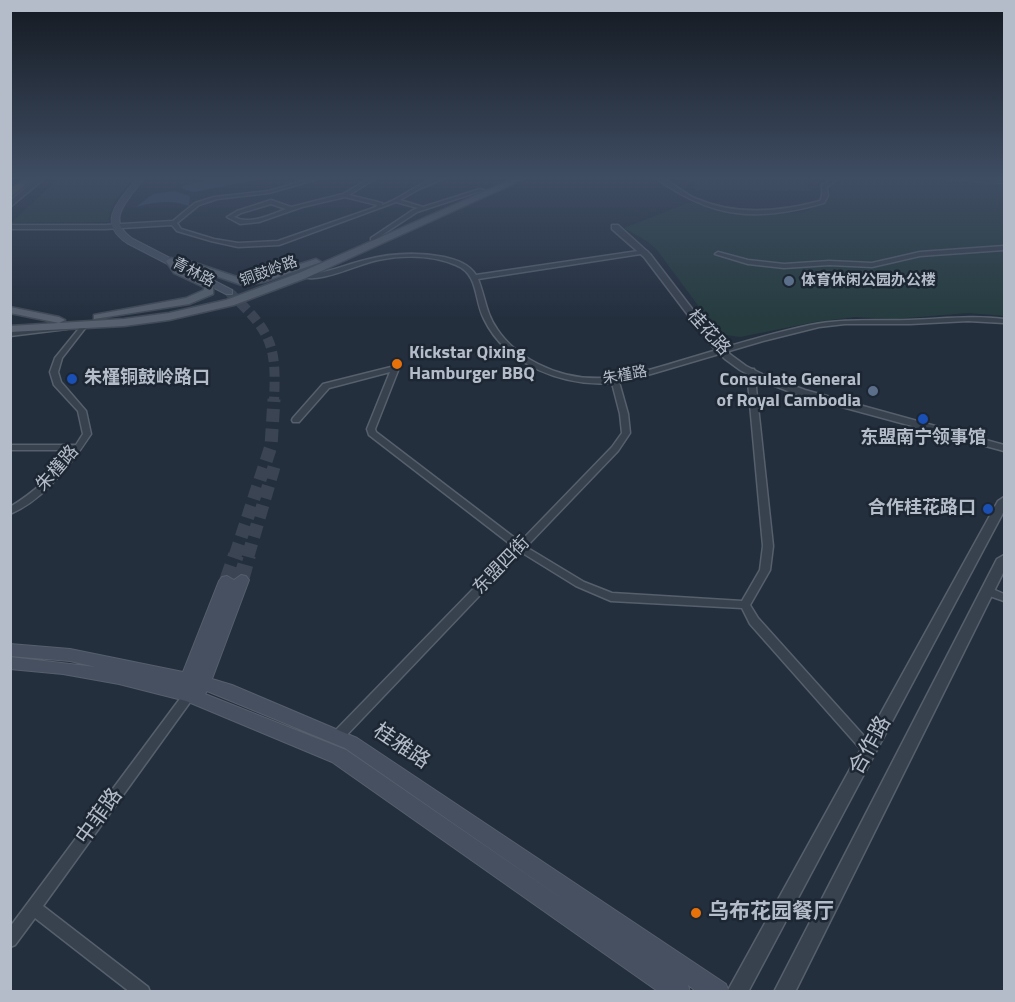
<!DOCTYPE html>
<meta charset="utf-8">
<style>
body{margin:0}
#map{position:relative;width:1015px;height:1002px;overflow:hidden;background:#242f3e;font-family:"Titillium Web",sans-serif}
canvas{display:block}
.frame{position:absolute;inset:0;border:12px solid #b4bcc9;pointer-events:none}
</style>
<div id="map">
<canvas width="1015" height="1002"></canvas>
<div class="frame"></div>
</div>
<script>
const g = document.querySelector('canvas').getContext('2d');
g.lineJoin = 'round';
function paint(path, color) { g.fillStyle = color; g.fill(path, 'evenodd'); }
function strokePath(path, color, width, dash) { g.strokeStyle = color; g.lineWidth = width; g.lineCap = dash ? 'butt' : 'round'; g.setLineDash(dash || []); g.stroke(path); }
function write(font, color, halo, rows, align = 'center') {
  g.font = font + ' "Titillium Web","Noto Sans SC",sans-serif'; g.lineWidth = 5; g.setLineDash([]); g.textBaseline = 'middle'; g.strokeStyle = halo; g.fillStyle = color; for (const [text, x, y, turn = 0] of rows) {
    g.save(); g.translate(x, y); g.rotate((+turn || 0) * Math.PI / 180); g.textAlign = isNaN(turn) ? turn : align; if (halo) g.strokeText(text, 0, 0); g.fillText(text, 0, 0); g.restore();
  }
}
paint(new Path2D(`
 M 59,178 L 134,178 C 124,191 108,205 109,222 L 11,223 Z
 M 681,178 L 812,178 L 808,186 L 812,191 L 696,190 L 692,187 L 695,185 Z
 M 843,178 L 923,178 L 1004,183 L 1004,316 L 968,313 L 894,319 L 855,317 L 815,322 L 740,337 L 726,335 L 714,327 L 657,250 L 648,242 L 624,228 L 690,202 L 733,213 L 754,215 L 804,212 L 829,200 C 831,188 829,182 843,178 Z`), '#263c3f');
paint(new Path2D(`
 M 216,178 L 266,178 L 194,192 L 183,189 L 182,187 L 185,185 Z
 M 174,191 L 190,196 L 189,206 C 171,199 154,202 136,207 L 153,194 Z`), '#394c67');
strokePath(new Path2D(`
 M 229,292 C 270,331 277,343 274,400`), '#3a4453', 10, [10, 5]);
strokePath(new Path2D(`
 M 235,556 L 271,446 L 274,399
 M 248,556 L 274,467`), '#3a4453', 13, [13, 7]);
strokePath(new Path2D(`
 M 241,580 L 248,555
 M 227,581 L 236,555`), '#3a4453', 16, [16, 8]);
const minor = new Path2D(`
 M 312,178 L 321,178 L 269,193 L 217,199 L 199,205 L 177,223 L 181,229 L 214,239 L 238,243 L 278,241 L 376,207 L 377,205 L 345,197 L 302,207 L 259,222 L 240,224 L 227,217 L 237,211 L 271,200 L 291,207 L 343,194 L 370,178 L 376,178 L 349,195 L 382,203 L 382,205 C 404,198 421,178 445,178 L 419,189 L 400,200 L 423,207 L 480,189 L 484,190 L 417,212 L 373,241 L 371,240 L 371,238 L 413,210 L 418,208 L 396,202 L 279,245 L 238,247 L 211,241 L 177,231 L 172,225 L 105,229 L 10,229 L 10,225 L 105,225 L 173,221 L 195,203 L 214,197 L 269,191 ZM 271,204 L 286,209 C 270,215 250,225 234,217 L 241,213 Z
 M 656,178 C 670,178 683,194 697,199 C 736,216 779,212 820,201 L 822,196 L 822,185 L 833,178 L 839,178 L 827,187 L 828,196 L 824,203 C 758,222 712,219 656,178 Z
 M 948,178 L 1004,181 L 1004,183 L 950,179 Z
 M 1004,246 L 1004,250 L 920,256 L 872,267 L 829,265 L 784,268 L 748,264 L 715,254 L 718,252 L 748,260 L 784,264 L 829,261 L 872,263 L 920,252 Z
 M 645,250 L 648,252 L 647,253 L 478,279 C 485,296 486,314 497,329 C 507,344 522,356 538,364 C 595,393 644,371 700,355 C 736,344 773,333 810,325 C 843,318 876,321 909,320 C 941,319 973,315 1004,319 L 1004,323 L 968,321 L 910,324 L 845,324 L 819,327 L 763,341 L 651,374 L 619,382 L 628,414 L 630,433 L 618,451 L 526,547 L 584,582 L 612,593 L 742,601 L 760,570 L 763,546 L 747,371 L 751,369 L 754,369 L 773,546 L 770,570 L 750,605 L 758,618 L 873,746 L 875,750 L 873,754 L 869,755 L 865,754 L 750,624 L 742,608 L 611,601 L 576,586 L 521,552 L 341,741 L 337,742 L 333,741 L 331,737 L 333,733 L 514,547 L 369,435 L 367,429 L 390,372 L 329,388 L 299,422 L 293,422 L 292,420 L 293,418 L 323,384 L 395,366 L 398,366 L 399,368 L 375,429 L 376,432 L 520,542 L 612,447 L 622,433 L 620,414 L 612,383 C 564,387 506,365 484,319 C 474,300 479,274 456,265 C 432,255 403,255 378,260 C 357,264 319,285 299,276 L 302,274 C 325,275 344,265 365,260 C 391,253 418,252 444,257 C 457,260 469,264 476,275 Z
 M 83,325 L 86,327 L 62,358 L 58,372 L 61,382 L 86,411 L 91,434 C 72,463 44,500 10,514 L 10,507 C 35,492 55,473 72,450 L 10,450 L 10,445 L 76,445 L 83,434 L 78,411 L 54,385 L 50,372 L 55,358 L 81,326 Z
 M 65,326 L 68,328 L 67,329 L 10,336 L 10,332 Z
 M 988,587 L 1004,594 L 1004,601 L 984,594 L 983,591 L 984,588 Z
 M 189,690 L 193,692 L 195,695 L 193,698 L 43,906 L 148,987 L 150,992 L 130,992 L 35,918 L 15,945 L 10,947 L 10,927 L 185,692 Z`);
const tertiary = new Path2D(`
 M 38,178 L 45,178 L 10,207 L 10,201 Z
 M 612,225 L 618,225 L 650,254 L 716,340 L 731,355 L 746,366 L 764,375 L 805,390 L 1004,445 L 1004,451 L 798,395 L 757,379 L 740,370 L 725,359 L 710,344 L 644,257 L 612,229 Z
 M 1004,497 L 1004,511 L 748,992 L 727,992 L 998,501 Z
 M 1004,555 L 1004,571 L 795,992 L 774,992 L 997,559 Z`);
const secondary = new Path2D(`
 M 137,178 L 144,178 C 130,199 103,219 133,239 L 232,290 L 232,294 L 226,294 L 127,243 C 95,221 120,201 137,178 Z
 M 241,575 L 246,576 L 249,580 L 212,679 L 232,685 L 357,738 L 726,984 L 729,992 L 697,992 L 688,985 L 690,992 L 659,992 L 332,762 L 186,701 L 119,684 L 63,674 L 10,669 L 10,657 L 96,667 L 70,661 L 10,656 L 10,644 L 70,649 L 183,672 L 219,581 L 222,577 L 227,576 L 234,580 ZM 207,691 L 345,748 L 577,909 L 346,750 L 205,694 Z`);
const primary = new Path2D(`
 M 515,178 L 526,178 L 306,278 L 234,305 L 169,320 L 124,326 L 10,332 L 10,326 L 124,319 L 169,313 L 226,300 L 299,273 Z
 M 171,258 L 176,260 L 183,259 L 243,279 L 259,277 L 316,259 L 321,262 L 264,282 L 242,285 L 178,263 L 182,269 L 213,284 L 213,294 L 189,304 L 94,319 L 94,315 L 186,298 L 204,290 L 204,287 L 174,273 L 166,261 Z
 M 10,307 L 59,317 L 65,320 L 59,323 L 10,313 Z`);
const trunk = new Path2D(`
 M 25,178 L 34,178 L 10,197 L 10,190 Z`);
strokePath(minor, '#565f6c', 3);
strokePath(tertiary, '#565f6c', 3);
strokePath(secondary, '#565f6c', 2);
strokePath(primary, '#414a57', 3);
strokePath(trunk, '#434c59', 3);
paint(minor, '#38414e');
paint(tertiary, '#38414e');
paint(secondary, '#465061');
paint(primary, '#56606e');
paint(trunk, '#656462');
const sky = g.createLinearGradient(0, 0, 0, 319);
sky.addColorStop(0, '#141a22');
sky.addColorStop(0.56, '#3f4d63');
sky.addColorStop(1, '#3f4d6300');
g.fillStyle = sky;
g.fillRect(0, 0, 1015, 319);
for (const [x, y, r, color] of [
 [789,281,6,"#5c6f8a"],
 [397,364,6,"#e8710a"],
 [72,379,6,"#1a4fb4"],
 [873,391,6,"#5c6f8a"],
 [923,419,6,"#1a4fb4"],
 [988,509,6,"#1a4fb4"],
 [696,913,6,"#e8710a"]
]) { const dot = new Path2D(); dot.arc(x, y, r, 0, 2 * Math.PI); g.fillStyle = color; g.fill(dot); strokePath(dot, '#1d2633', 2); }
write('15px', '#b4bcc9', '#1d2633', [
 ["铜鼓岭路",269,272,-20],
 ["青林路",193,273,28],
 ["朱槿路",625,376,-10]
]);
write('bold 15px', '#b4bcc9', '#1d2633', [
 ["体育休闲公园办公楼",801,281]
], 'left');
write('18px', '#b4bcc9', '#1d2633', [
 ["桂花路",708,333,48],
 ["朱槿路",58,469,-49],
 ["东盟四街",502,566,-46]
]);
write('bold 18px', '#b4bcc9', '#1d2633', [
 ["Kickstar Qixing",409,354],
 ["Hamburger BBQ",409,375],
 ["朱槿铜鼓岭路口",84,379],
 ["Consulate General",861,381,"right"],
 ["of Royal Cambodia",861,402,"right"],
 ["东盟南宁领事馆",923,439,"center"],
 ["合作桂花路口",976,509,"right"]
], 'left');
write('21px', '#b4bcc9', '#1d2633', [
 ["合作路",871,746,-61],
 ["桂雅路",401,747,34],
 ["中菲路",100,817,-54]
]);
write('bold 21px', '#b4bcc9', '#1d2633', [
 ["乌布花园餐厅",708,913]
], 'left');
</script>
